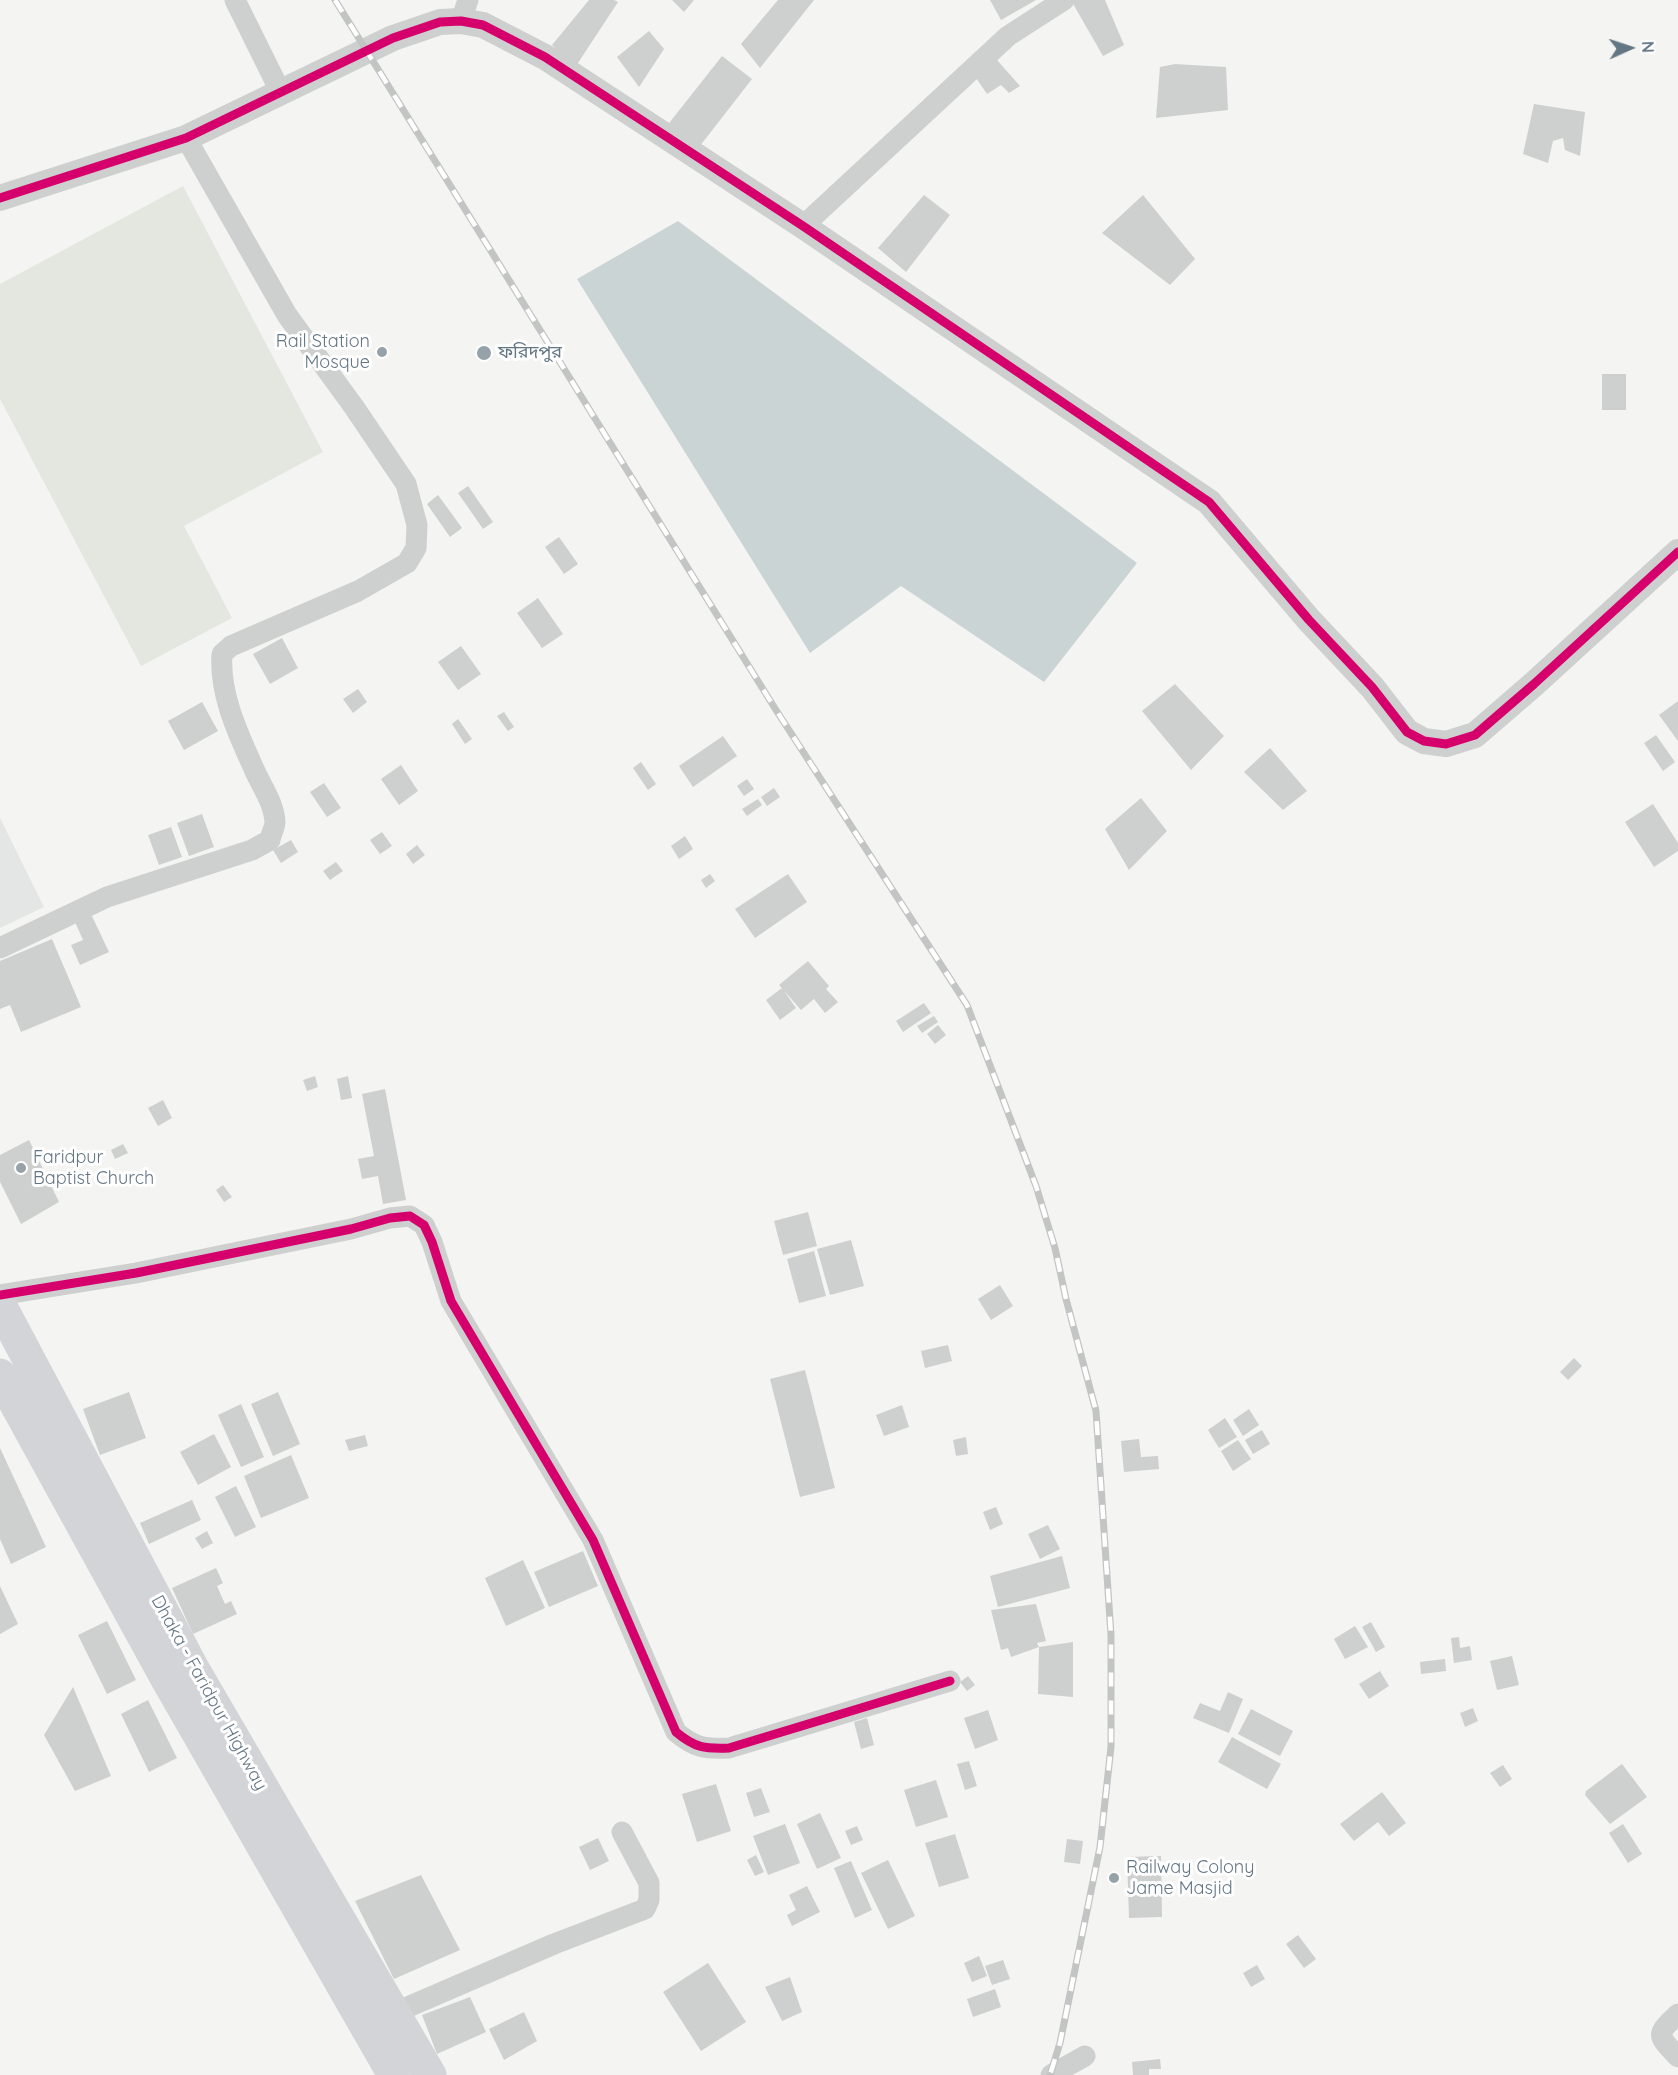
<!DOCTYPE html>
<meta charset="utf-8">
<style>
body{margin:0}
#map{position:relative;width:1678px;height:2075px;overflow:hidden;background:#f4f4f2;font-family:Quicksand,sans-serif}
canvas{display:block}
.north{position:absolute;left:1600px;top:18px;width:60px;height:60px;-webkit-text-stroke:4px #fff;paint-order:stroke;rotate:87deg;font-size:16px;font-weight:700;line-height:24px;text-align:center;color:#637684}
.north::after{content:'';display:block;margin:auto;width:21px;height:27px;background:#637684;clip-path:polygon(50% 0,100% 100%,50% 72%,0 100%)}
</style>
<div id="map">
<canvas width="1678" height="2075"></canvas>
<div class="north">N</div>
</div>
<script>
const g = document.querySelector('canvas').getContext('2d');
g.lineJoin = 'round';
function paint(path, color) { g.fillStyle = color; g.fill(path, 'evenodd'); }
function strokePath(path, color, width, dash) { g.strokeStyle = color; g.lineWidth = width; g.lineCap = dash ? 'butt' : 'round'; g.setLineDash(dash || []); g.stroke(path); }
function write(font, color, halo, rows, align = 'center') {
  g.font = font + ' Quicksand,"Noto Sans Bengali",sans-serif'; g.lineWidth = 6; g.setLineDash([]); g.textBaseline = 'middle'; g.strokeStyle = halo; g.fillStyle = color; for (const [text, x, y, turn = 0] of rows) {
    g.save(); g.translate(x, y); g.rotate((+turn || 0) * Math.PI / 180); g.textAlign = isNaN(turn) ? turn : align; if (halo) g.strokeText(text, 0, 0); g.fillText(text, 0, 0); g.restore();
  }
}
paint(new Path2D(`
 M 0,818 L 44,907 L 0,928 Z`), '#e4e6e5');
paint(new Path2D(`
 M 183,186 L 323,452 L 184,526 L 232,618 L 141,666 L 0,399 L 0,284 Z`), '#e4e7e0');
paint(new Path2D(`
 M 678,221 L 1137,563 L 1044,682 L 901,586 L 810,653 L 577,279 Z`), '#cbd4d5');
paint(new Path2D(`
 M 589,0 L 614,0 L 618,2 L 574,69 L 552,45 Z
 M 672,0 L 694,0 L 684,12 Z
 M 778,0 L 814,0 L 760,68 L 741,44 Z
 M 990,0 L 1036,0 L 1001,20 Z
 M 1074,0 L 1105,0 L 1124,45 L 1103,56 L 1072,2 Z
 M 649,31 L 664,49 L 639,87 L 617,57 Z
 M 722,56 L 752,79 L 696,151 L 666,127 Z
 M 997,60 L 1020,86 L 1009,93 L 1001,85 L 987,94 L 974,75 Z
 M 1175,64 L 1226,67 L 1228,110 L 1156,118 L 1160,67 Z
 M 1534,104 L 1585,112 L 1580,156 L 1565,150 L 1563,138 L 1553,141 L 1548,163 L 1523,154 Z
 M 924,195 L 950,215 L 906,272 L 878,248 Z
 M 1143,195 L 1195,259 L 1170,285 L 1102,233 Z
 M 1602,374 L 1626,374 L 1626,410 L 1602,410 Z
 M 468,486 L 493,522 L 483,529 L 458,493 Z
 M 438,495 L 462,528 L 450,537 L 427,504 Z
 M 559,537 L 578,564 L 564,574 L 545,547 Z
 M 538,598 L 563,634 L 542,648 L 517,613 Z
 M 282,638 L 298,668 L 270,684 L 253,654 Z
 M 461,646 L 481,674 L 458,690 L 438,662 Z
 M 1175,684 L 1224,736 L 1191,770 L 1142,711 Z
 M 358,689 L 367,702 L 353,713 L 343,699 Z
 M 1678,701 L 1678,741 L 1659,715 Z
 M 202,702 L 218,731 L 184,750 L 168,721 Z
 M 504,712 L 514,727 L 508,731 L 497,716 Z
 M 458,719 L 472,739 L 465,744 L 452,724 Z
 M 1656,735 L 1675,762 L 1663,771 L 1644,743 Z
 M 723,736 L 737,756 L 693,787 L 679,766 Z
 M 1270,748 L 1307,791 L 1283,810 L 1244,772 Z
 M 641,762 L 656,784 L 648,790 L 633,768 Z
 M 401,765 L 418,791 L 399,805 L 381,779 Z
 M 747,779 L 754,789 L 744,796 L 737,786 Z
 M 324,783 L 341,808 L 327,817 L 310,792 Z
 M 774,788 L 780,797 L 767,806 L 761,797 Z
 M 1141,798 L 1167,831 L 1129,870 L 1105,829 Z
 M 758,799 L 762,805 L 747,816 L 742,809 Z
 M 1653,804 L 1678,843 L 1678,851 L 1654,867 L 1625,822 Z
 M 202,814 L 214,847 L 189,856 L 177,823 Z
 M 171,827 L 182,857 L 159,865 L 148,835 Z
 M 382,832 L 392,846 L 380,854 L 370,840 Z
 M 685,836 L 693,849 L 679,859 L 671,846 Z
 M 291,840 L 298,852 L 281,863 L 273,850 Z
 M 417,845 L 425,855 L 413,864 L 406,854 Z
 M 336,862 L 343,871 L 330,880 L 323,871 Z
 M 710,874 L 715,881 L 706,888 L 701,880 Z
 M 788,874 L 807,902 L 755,938 L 735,909 Z
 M 91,914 L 109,952 L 80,965 L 71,945 L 83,940 L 75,922 Z
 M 52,939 L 81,1007 L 21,1032 L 10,1005 L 0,1009 L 0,961 Z
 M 808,961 L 829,986 L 826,989 L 838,1002 L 825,1013 L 814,999 L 801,1010 L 779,985 Z
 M 782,988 L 796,1008 L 780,1020 L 766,1000 Z
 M 924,1003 L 931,1013 L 903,1032 L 896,1021 Z
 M 934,1016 L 938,1022 L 922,1033 L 917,1026 Z
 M 938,1025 L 946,1035 L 935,1044 L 927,1034 Z
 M 315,1076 L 318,1087 L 307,1091 L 303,1080 Z
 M 348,1076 L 352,1098 L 341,1100 L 337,1079 Z
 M 385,1089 L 406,1200 L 383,1204 L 378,1176 L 362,1179 L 358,1159 L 374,1156 L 362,1094 Z
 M 163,1100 L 172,1118 L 158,1126 L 148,1108 Z
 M 29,1140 L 59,1202 L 21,1224 L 0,1182 L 0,1155 Z
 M 123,1144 L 128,1153 L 115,1159 L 111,1150 Z
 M 223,1185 L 232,1197 L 224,1202 L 216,1190 Z
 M 808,1212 L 817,1246 L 783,1255 L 774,1221 Z
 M 851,1240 L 864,1286 L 830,1295 L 817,1249 Z
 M 814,1251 L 826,1296 L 799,1303 L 787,1259 Z
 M 1000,1285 L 1013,1306 L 991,1320 L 978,1299 Z
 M 948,1345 L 952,1361 L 925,1368 L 921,1351 Z
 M 1574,1358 L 1582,1366 L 1568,1380 L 1560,1372 Z
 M 805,1370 L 835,1488 L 800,1497 L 770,1379 Z
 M 129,1392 L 146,1438 L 100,1455 L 83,1409 Z
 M 278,1392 L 300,1444 L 273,1456 L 251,1404 Z
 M 241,1404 L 264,1457 L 241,1467 L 218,1415 Z
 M 902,1405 L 909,1427 L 884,1436 L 876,1415 Z
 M 1249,1409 L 1259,1425 L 1243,1436 L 1233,1420 Z
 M 1225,1418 L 1237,1437 L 1219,1448 L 1208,1430 Z
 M 1262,1430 L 1270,1444 L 1253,1454 L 1245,1440 Z
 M 214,1434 L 231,1467 L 198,1485 L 180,1452 Z
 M 365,1435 L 368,1446 L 349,1451 L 345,1440 Z
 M 966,1437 L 968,1454 L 956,1456 L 953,1440 Z
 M 1139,1439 L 1141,1457 L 1158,1456 L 1159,1469 L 1124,1472 L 1121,1441 Z
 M 1238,1440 L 1251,1459 L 1233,1471 L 1221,1451 Z
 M 0,1448 L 46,1547 L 11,1564 L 0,1539 Z
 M 291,1455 L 309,1498 L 261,1518 L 244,1476 Z
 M 236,1486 L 256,1527 L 235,1537 L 215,1497 Z
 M 192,1500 L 201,1520 L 149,1544 L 140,1523 Z
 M 996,1507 L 1003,1524 L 990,1530 L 983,1512 Z
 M 1048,1525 L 1060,1549 L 1040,1559 L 1028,1534 Z
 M 207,1531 L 213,1543 L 202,1549 L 195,1538 Z
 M 583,1551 L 598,1586 L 549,1607 L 534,1572 Z
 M 1062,1556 L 1070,1588 L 998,1607 L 990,1576 Z
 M 523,1560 L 545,1608 L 506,1626 L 485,1578 Z
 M 216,1568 L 223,1583 L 217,1586 L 225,1604 L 231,1601 L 237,1614 L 193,1634 L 172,1588 Z
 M 0,1586 L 18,1624 L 0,1634 Z
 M 1036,1604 L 1046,1641 L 1037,1643 L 1039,1647 L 1011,1657 L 1008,1648 L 1001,1650 L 991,1610 Z
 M 107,1621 L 136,1680 L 107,1694 L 78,1635 Z
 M 1371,1622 L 1385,1647 L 1376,1652 L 1362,1627 Z
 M 1355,1626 L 1368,1647 L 1345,1659 L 1334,1639 Z
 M 1459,1637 L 1460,1648 L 1470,1646 L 1472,1660 L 1454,1663 L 1451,1638 Z
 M 1073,1642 L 1073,1697 L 1038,1694 L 1039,1647 Z
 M 1512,1656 L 1519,1685 L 1497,1690 L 1490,1661 Z
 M 1445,1659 L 1446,1671 L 1421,1674 L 1420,1662 Z
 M 1380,1671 L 1389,1686 L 1369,1699 L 1359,1684 Z
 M 968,1676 L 975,1685 L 967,1691 L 960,1682 Z
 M 73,1687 L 111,1776 L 75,1791 L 44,1735 Z
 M 1228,1692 L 1243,1699 L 1229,1733 L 1193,1718 L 1200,1703 L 1220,1711 Z
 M 148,1700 L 177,1758 L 149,1772 L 121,1714 Z
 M 1473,1708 L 1478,1721 L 1465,1727 L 1460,1713 Z
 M 1251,1709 L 1293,1731 L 1280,1756 L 1238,1734 Z
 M 988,1710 L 998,1740 L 975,1749 L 964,1718 Z
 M 867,1718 L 874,1745 L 861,1749 L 854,1722 Z
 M 1232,1737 L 1281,1764 L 1267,1789 L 1218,1762 Z
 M 969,1761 L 977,1786 L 965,1790 L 957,1764 Z
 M 1622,1764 L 1647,1797 L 1610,1824 L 1585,1795 L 1586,1791 Z
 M 1503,1765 L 1512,1779 L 1500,1787 L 1490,1773 Z
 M 936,1780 L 948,1817 L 916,1827 L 904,1790 Z
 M 716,1784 L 731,1831 L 697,1842 L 682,1794 Z
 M 761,1788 L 770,1812 L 754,1817 L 746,1793 Z
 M 1382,1792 L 1406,1823 L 1389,1836 L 1378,1822 L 1354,1841 L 1340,1824 Z
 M 820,1813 L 841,1858 L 817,1869 L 797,1824 Z
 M 785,1824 L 800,1863 L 768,1875 L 753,1836 Z
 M 1623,1824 L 1642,1854 L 1628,1863 L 1609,1833 Z
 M 857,1826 L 863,1840 L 851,1845 L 845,1831 Z
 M 955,1834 L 969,1878 L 939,1887 L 925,1843 Z
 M 598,1838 L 609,1861 L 590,1870 L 579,1847 Z
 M 1067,1839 L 1083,1841 L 1080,1864 L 1064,1862 Z
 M 756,1855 L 764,1872 L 755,1876 L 747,1860 Z
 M 1161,1856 L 1162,1917 L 1129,1918 L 1127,1857 Z
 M 888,1860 L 915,1916 L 888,1929 L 861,1873 Z
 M 851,1861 L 872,1910 L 855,1918 L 834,1868 Z
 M 421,1875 L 460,1950 L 394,1979 L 355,1901 Z
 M 807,1886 L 820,1912 L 792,1926 L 787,1915 L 796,1910 L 789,1895 Z
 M 1298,1935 L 1316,1959 L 1304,1968 L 1286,1944 Z
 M 979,1956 L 987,1976 L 972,1982 L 964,1963 Z
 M 1003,1960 L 1010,1979 L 992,1985 L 985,1966 Z
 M 708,1963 L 746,2022 L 701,2051 L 663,1992 Z
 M 1257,1965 L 1265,1979 L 1251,1987 L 1243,1973 Z
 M 790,1977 L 802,2012 L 782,2021 L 765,1987 Z
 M 995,1989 L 1001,2007 L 973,2017 L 967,1999 Z
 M 470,1997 L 486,2032 L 437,2054 L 422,2015 Z
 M 524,2012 L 537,2041 L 504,2060 L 489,2029 Z
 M 1160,2059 L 1161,2069 L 1149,2069 L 1149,2075 L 1133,2075 L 1132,2062 Z`), '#cecfcf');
strokePath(new Path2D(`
 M 235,0 L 281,93
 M 461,21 L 468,0
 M 803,226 L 1008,36 L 1064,0
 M 0,948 L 107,897 L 252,850 L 270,840 C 271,834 275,827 275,822 C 274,803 261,785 254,769 C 238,733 219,694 222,654 L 231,646 L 358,591 L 407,563 L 416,548 L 417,525 L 406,484 L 354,407 L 287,315 L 186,138
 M 0,1295 L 136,1273 L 351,1229 L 390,1218 L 410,1216 L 424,1225 L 432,1242 L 451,1301 L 593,1540 L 676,1732 C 695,1748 705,1749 729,1748 L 950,1681
 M 394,2013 L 554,1944 L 645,1909 L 649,1900 L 649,1883 L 622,1832
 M 1678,2014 C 1655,2036 1657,2034 1678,2057
 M 1051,2075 L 1085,2056`), '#cecfcf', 21);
strokePath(new Path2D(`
 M 0,198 L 186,138 L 393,38 L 440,22 L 461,21 L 483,25 L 545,57 L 803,226 L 1209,502 L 1309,620 L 1372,687 L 1407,732 L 1424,741 L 1446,744 L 1475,735 L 1534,684 L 1678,552`), '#cecfcf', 26);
strokePath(new Path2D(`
 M 0,1305 L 192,1667 L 430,2075
 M 0,1375 L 167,1679 L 394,2075`), '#d2d4d7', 33);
const rail = new Path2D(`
 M 335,0 L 776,710 L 967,1005 L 1036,1186 L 1055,1248 L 1066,1299 L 1096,1411 L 1111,1635 L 1111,1747 L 1100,1847 L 1060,2043 L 1050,2075`);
strokePath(rail, '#c3c4c4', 7);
strokePath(rail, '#fff', 4.5, [14]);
strokePath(new Path2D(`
 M 0,198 L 186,138 L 393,38 L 440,22 L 461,21 L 483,25 L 545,57 L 803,226 L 1209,502 L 1309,620 L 1372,687 L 1407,732 L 1424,741 L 1446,744 L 1475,735 L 1534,684 L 1678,552
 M 0,1295 L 136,1273 L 351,1229 L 390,1218 L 410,1216 L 424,1225 L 432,1242 L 451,1301 L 593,1540 L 676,1732 C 695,1748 705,1749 729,1748 L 950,1681`), '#d6006c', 9);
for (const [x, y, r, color] of [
 [382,352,6,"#96a2aa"],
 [484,353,8,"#96a2aa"],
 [21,1168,6,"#96a2aa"],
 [1114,1878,6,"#96a2aa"]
]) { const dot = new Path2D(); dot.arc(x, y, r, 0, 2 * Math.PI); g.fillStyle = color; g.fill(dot); strokePath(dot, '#fff', 2); }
write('18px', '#637684', '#fff', [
 ["Rail Station",370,342,"right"],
 ["Mosque",370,363,"right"],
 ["ফরিদপুর",498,353],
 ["Faridpur",33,1158],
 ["Baptist Church",33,1179],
 ["Railway Colony",1126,1868],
 ["Jame Masjid",1126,1889]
], 'left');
write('18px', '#637684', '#fff', [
 ["Dhaka - Faridpur Highway",209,1693,61]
]);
</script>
